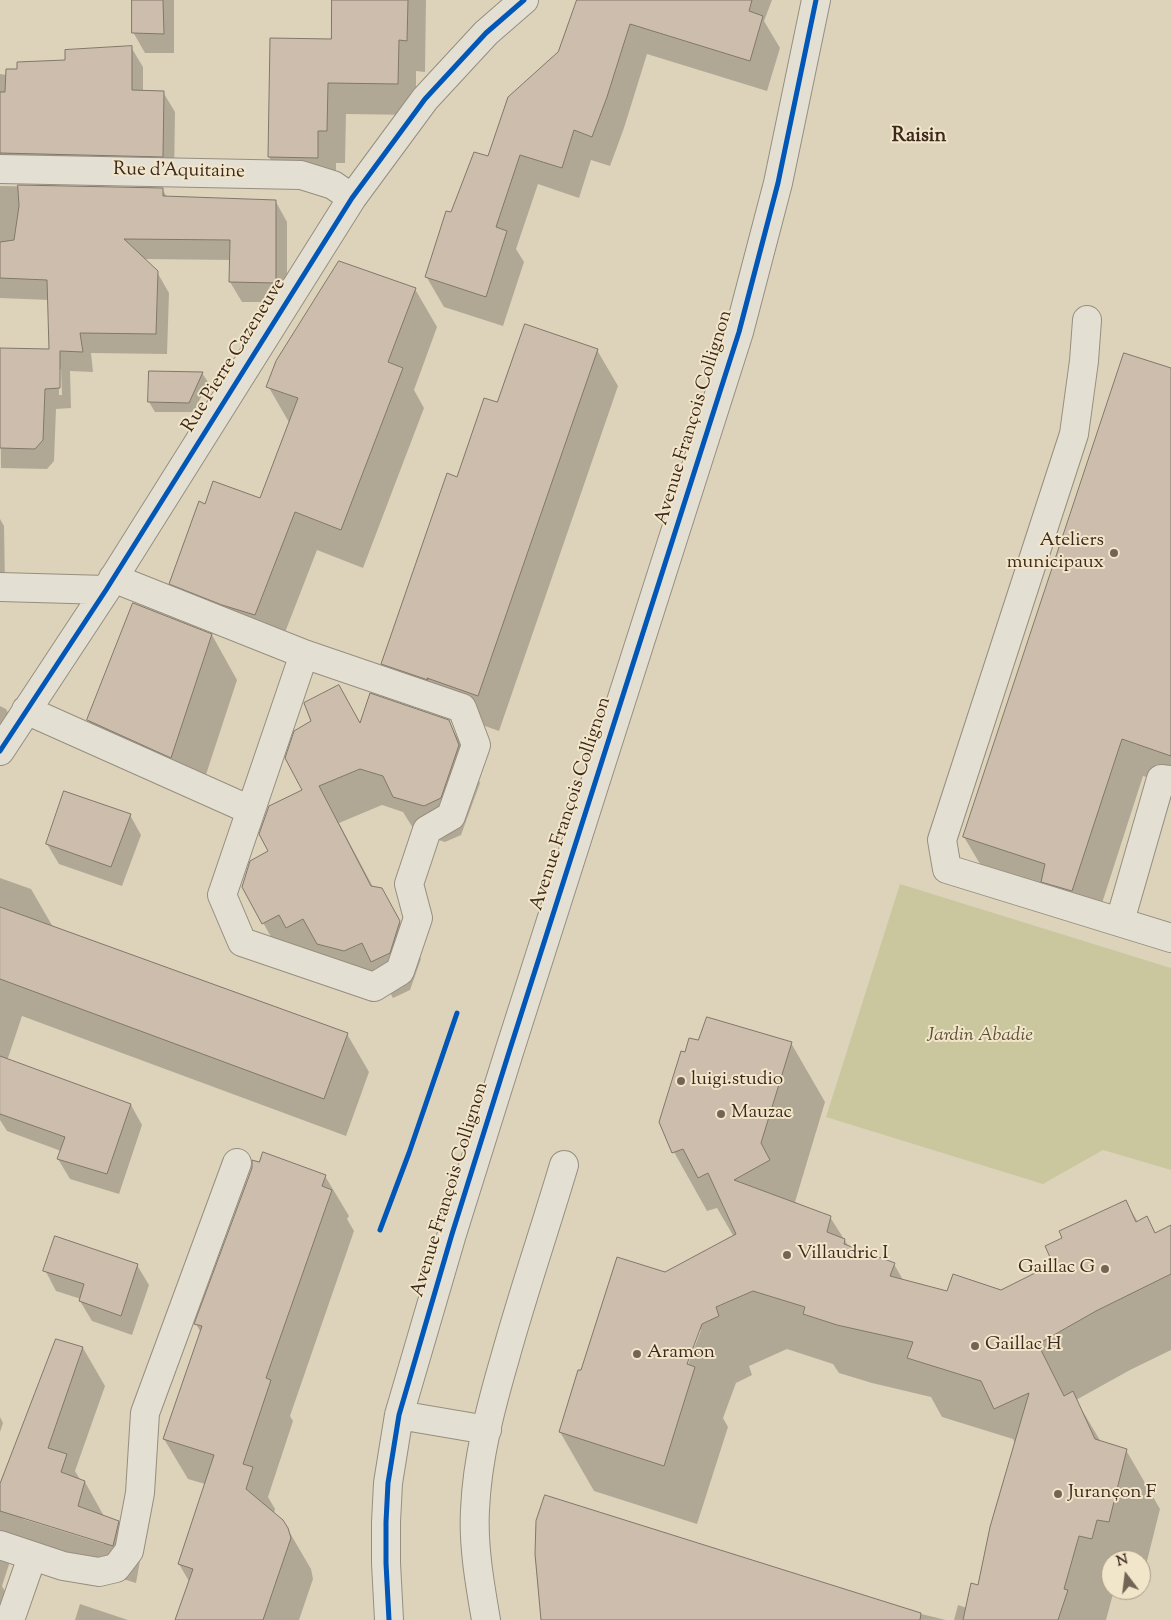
<!DOCTYPE html>
<meta charset="utf-8">
<style>
body{margin:0}
#map{position:relative;width:1171px;height:1620px;overflow:hidden;background:#ddd3bb;font-family:"Sorts Mill Goudy",serif}
canvas{display:block}
.north{position:absolute;left:1101px;top:1550px;width:50px;height:50px;box-sizing:border-box;background:#f2e6ca;border:1px solid #a99a86;border-radius:50%;rotate:345deg;font-size:14px;font-weight:700;line-height:20px;text-align:center;color:#3c281f}
.north::after{content:'';display:block;margin:auto;width:18px;height:22px;background:#746456;clip-path:polygon(50% 0,100% 100%,50% 72%,0 100%)}
</style>
<div id="map">
<canvas width="1171" height="1620"></canvas>
<div class="north">N</div>
</div>
<script>
const g = document.querySelector('canvas').getContext('2d');
g.lineJoin = 'round';
function paint(path, color) { g.fillStyle = color; g.fill(path, 'evenodd'); }
function strokePath(path, color, width, dash) { g.strokeStyle = color; g.lineWidth = width; g.lineCap = dash ? 'butt' : 'round'; g.setLineDash(dash || []); g.stroke(path); }
function write(font, color, halo, rows, align = 'center') {
  g.font = font + ' "Sorts Mill Goudy",serif'; g.lineWidth = 4; g.setLineDash([]); g.textBaseline = 'middle'; g.strokeStyle = halo; g.fillStyle = color; for (const [text, x, y, turn = 0] of rows) {
    g.save(); g.translate(x, y); g.rotate((+turn || 0) * Math.PI / 180); g.textAlign = isNaN(turn) ? turn : align; if (halo) g.strokeText(text, 0, 0); g.fillText(text, 0, 0); g.restore();
  }
}
paint(new Path2D(`
 M 900,884 L 1171,968 L 1171,1170 L 1103,1150 L 1043,1184 L 826,1117 Z`), '#cac79f');
paint(new Path2D(`
 M 133,0 L 174,0 L 174,53 L 145,53 L 133,32 Z
 M 333,0 L 426,0 L 425,72 L 416,71 L 416,115 L 346,114 L 345,163 L 336,163 L 336,189 L 287,189 L 269,157 L 332,40 Z
 M 578,0 L 772,0 L 764,21 L 780,48 L 767,91 L 647,54 L 624,128 L 610,166 L 591,160 L 579,198 L 538,184 L 516,249 L 524,262 L 503,326 L 444,307 L 426,276 L 451,214 L 559,53 Z
 M 131,47 L 143,67 L 143,92 L 163,92 L 175,112 L 174,176 L 0,179 L 0,74 L 7,75 Z
 M 0,186 L 162,189 L 167,197 L 276,202 L 287,222 L 287,302 L 242,302 L 230,282 L 231,260 L 144,259 L 157,272 L 169,293 L 167,354 L 91,353 L 93,372 L 70,371 L 71,408 L 56,409 L 54,461 L 47,469 L 1,468 L 0,349 L 50,351 L 49,300 L 0,298 ZM 59,369 L 61,369 L 62,395 L 59,395 Z
 M 415,289 L 437,327 L 414,390 L 424,408 L 363,568 L 317,550 L 277,653 L 193,622 L 171,583 L 206,505 L 261,500 L 290,424 L 268,386 Z
 M 597,350 L 618,386 L 499,731 L 446,712 L 403,699 L 382,664 L 498,404 Z
 M 1171,369 L 1171,785 L 1143,776 L 1094,928 L 986,874 L 964,837 Z
 M 202,373 L 208,382 L 194,412 L 155,412 L 149,402 Z
 M 0,519 L 4,526 L 5,585 L 0,585 Z
 M 133,604 L 212,635 L 237,680 L 197,802 L 114,765 L 88,720 Z
 M 0,706 L 6,709 L 14,723 L 0,746 Z
 M 448,721 L 469,758 L 480,783 L 461,835 L 445,842 L 416,833 L 403,812 L 382,805 L 339,823 L 373,887 L 381,889 L 421,959 L 410,990 L 393,998 L 383,980 L 339,981 L 325,955 L 308,964 L 284,960 L 243,887 L 270,852 L 303,791 L 361,725 Z
 M 130,815 L 141,835 L 122,886 L 59,864 L 47,844 Z
 M 0,878 L 31,889 L 53,927 L 347,1034 L 369,1072 L 346,1136 L 22,1016 L 0,1082 Z
 M 699,1042 L 791,1043 L 825,1102 L 795,1202 L 830,1217 L 849,1247 L 894,1264 L 903,1280 L 947,1292 L 1001,1291 L 1055,1265 L 1064,1238 L 1125,1201 L 1138,1222 L 1146,1218 L 1156,1234 L 1171,1242 L 1171,1350 L 1130,1370 L 1076,1400 L 1101,1442 L 1126,1450 L 1160,1509 L 1142,1581 L 1141,1581 L 1141,1560 L 1111,1560 L 1111,1590 L 1127,1590 L 1125,1597 L 1113,1594 L 1106,1620 L 954,1620 L 958,1605 L 967,1608 L 979,1586 L 1015,1444 L 1013,1439 L 942,1417 L 931,1397 L 872,1383 L 839,1373 L 833,1364 L 787,1349 L 749,1366 L 752,1375 L 736,1383 L 723,1418 L 728,1427 L 697,1524 L 594,1491 L 560,1432 L 582,1371 L 665,1273 L 734,1237 L 717,1208 L 707,1211 L 674,1152 L 686,1054 ZM 699,1330 L 701,1330 L 686,1370 L 684,1370 Z
 M 0,1098 L 131,1105 L 142,1125 L 119,1194 L 70,1179 L 58,1159 L 61,1151 L 7,1131 L 0,1120 Z
 M 325,1176 L 349,1216 L 347,1219 L 354,1231 L 290,1416 L 293,1421 L 268,1497 L 275,1509 L 274,1514 L 287,1528 L 311,1569 L 313,1579 L 299,1620 L 177,1620 L 190,1583 L 179,1564 L 205,1484 L 188,1479 L 164,1439 L 201,1333 L 196,1324 Z
 M 137,1265 L 149,1285 L 132,1335 L 92,1321 L 80,1301 L 81,1299 L 56,1291 L 45,1270 Z
 M 83,1348 L 105,1386 L 75,1471 L 81,1481 L 85,1482 L 105,1518 L 118,1522 L 140,1561 L 136,1583 L 15,1546 L 2,1586 L 21,1620 L 0,1620 L 0,1488 ZM 23,1517 L 105,1542 L 104,1544 L 23,1519 Z
 M 0,1417 L 3,1423 L 0,1432 Z
 M 80,1604 L 128,1620 L 75,1620 Z
 M 913,1612 L 946,1620 L 543,1620 Z`), '#0003');
const building = new Path2D(`
 M 132,0 L 163,0 L 164,34 L 132,33 Z
 M 332,0 L 408,0 L 407,41 L 399,40 L 398,84 L 328,83 L 327,131 L 318,131 L 318,158 L 268,157 L 270,38 L 331,39 Z
 M 577,0 L 752,0 L 749,11 L 763,16 L 750,61 L 630,24 L 607,97 L 592,137 L 574,130 L 562,168 L 520,155 L 496,227 L 507,231 L 486,297 L 425,277 L 446,211 L 451,212 L 474,152 L 488,156 L 508,97 L 558,52 Z
 M 132,46 L 132,90 L 164,91 L 163,157 L 0,153 L 0,92 L 5,92 L 6,69 L 17,69 L 17,62 L 65,60 L 65,50 Z
 M 18,185 L 163,188 L 163,196 L 276,200 L 276,283 L 229,282 L 230,240 L 124,239 L 158,271 L 156,334 L 80,333 L 83,352 L 60,351 L 60,388 L 45,389 L 43,440 L 35,449 L 0,448 L 0,348 L 49,349 L 47,280 L 0,278 L 0,242 L 14,240 L 19,206 Z
 M 339,261 L 416,288 L 388,362 L 403,368 L 341,530 L 295,512 L 255,615 L 222,605 L 169,584 L 199,501 L 205,504 L 213,481 L 260,498 L 298,398 L 266,387 L 276,361 Z
 M 525,324 L 598,349 L 478,696 L 427,678 L 428,680 L 381,664 L 447,473 L 457,477 L 484,398 L 497,402 Z
 M 1124,353 L 1171,368 L 1171,756 L 1122,739 L 1072,891 L 1041,882 L 1045,864 L 963,837 Z
 M 149,371 L 203,372 L 189,403 L 148,402 Z
 M 133,603 L 212,634 L 171,758 L 87,720 Z
 M 339,685 L 360,723 L 370,693 L 449,720 L 459,745 L 441,798 L 424,806 L 393,797 L 383,776 L 360,769 L 319,786 L 371,886 L 382,888 L 400,921 L 390,953 L 371,962 L 362,943 L 344,951 L 317,944 L 303,919 L 286,928 L 279,915 L 262,924 L 242,887 L 250,861 L 268,851 L 259,834 L 269,806 L 302,790 L 285,758 L 294,731 L 311,721 L 304,703 Z
 M 64,791 L 131,814 L 111,867 L 46,844 Z
 M 0,907 L 348,1033 L 324,1099 L 0,979 Z
 M 707,1017 L 792,1042 L 761,1143 L 770,1160 L 734,1180 L 831,1216 L 827,1232 L 845,1239 L 844,1244 L 895,1263 L 890,1276 L 947,1291 L 953,1274 L 1001,1290 L 1053,1264 L 1045,1246 L 1062,1238 L 1059,1231 L 1126,1200 L 1136,1222 L 1147,1216 L 1155,1233 L 1171,1225 L 1171,1274 L 1096,1311 L 1038,1344 L 1064,1396 L 1073,1391 L 1095,1439 L 1127,1449 L 1109,1522 L 1097,1520 L 1092,1539 L 1079,1536 L 1064,1589 L 1068,1590 L 1058,1620 L 963,1620 L 971,1583 L 978,1585 L 990,1527 L 1029,1393 L 994,1409 L 981,1381 L 907,1358 L 913,1342 L 837,1325 L 803,1314 L 805,1307 L 753,1291 L 716,1307 L 719,1316 L 702,1324 L 687,1364 L 695,1367 L 664,1466 L 559,1432 L 578,1370 L 581,1370 L 617,1257 L 665,1272 L 736,1234 L 708,1173 L 698,1178 L 683,1149 L 672,1153 L 659,1122 L 681,1051 L 685,1052 L 689,1038 L 698,1040 Z
 M 0,1056 L 131,1104 L 107,1174 L 57,1159 L 65,1137 L 0,1114 Z
 M 263,1152 L 326,1175 L 322,1186 L 332,1190 L 266,1378 L 271,1380 L 243,1464 L 253,1467 L 246,1489 L 283,1520 L 288,1528 L 291,1538 L 263,1620 L 175,1620 L 193,1569 L 178,1564 L 214,1455 L 163,1439 L 202,1326 L 194,1324 L 252,1168 L 252,1160 L 259,1162 Z
 M 55,1236 L 138,1264 L 121,1316 L 79,1301 L 84,1284 L 43,1271 Z
 M 56,1339 L 83,1347 L 48,1448 L 67,1454 L 61,1472 L 85,1481 L 78,1506 L 119,1521 L 113,1546 L 0,1511 L 0,1484 Z
 M 545,1495 L 921,1613 L 920,1620 L 541,1620 L 535,1554 L 536,1521 Z`);
paint(building, '#cdbdac');
strokePath(building, '#80776a', 1);
const minor = new Path2D(`
 M 0,169 L 301,175 L 333,185 L 352,198
 M 1087,320 L 1084,361 L 1074,434 L 942,840 L 947,869 L 1171,938
 M 113,578 L 304,654
 M 0,587 L 106,590
 M 304,654 L 462,708 L 476,745 L 451,816 L 427,830 L 409,884 L 418,918 L 400,971 L 374,987 L 242,942 L 222,895 Z
 M 26,710 L 250,810
 M 0,751 L 106,590 L 352,198 L 425,99 L 486,33 L 524,0
 M 1120,921 L 1161,779 L 1171,780
 M 399,1415 L 487,1430
 M 0,1545 L 63,1566 L 99,1572 L 116,1568 L 129,1551 L 140,1493 L 145,1413 L 237,1163
 M 10,1620 L 32,1557
 M 389,1620 L 386,1563 L 386,1522 L 388,1483 L 399,1415 L 452,1234 L 510,1049 L 739,332 L 778,183 L 816,0
 M 486,1620 C 480,1585 473,1546 475,1510 C 477,1459 491,1406 505,1358 C 523,1293 545,1229 564,1165`);
strokePath(minor, '#968e7f', 30);
strokePath(minor, '#e4dfd3', 28);
strokePath(new Path2D(`
 M 0,751 L 106,590 L 352,198 L 425,99 L 486,33 L 524,0
 M 380,1230 L 409,1153 L 457,1013
 M 389,1620 L 386,1563 L 386,1522 L 388,1483 L 399,1415 L 452,1234 L 510,1049 L 739,332 L 778,183 L 816,0`), '#0057b8', 5);
for (const [x, y, r, color] of [
 [1114,553,5,"#746456"],
 [681,1081,5,"#746456"],
 [721,1114,5,"#746456"],
 [787,1255,5,"#746456"],
 [1105,1269,5,"#746456"],
 [975,1346,5,"#746456"],
 [637,1354,5,"#746456"],
 [1058,1494,5,"#746456"]
]) { const dot = new Path2D(); dot.arc(x, y, r, 0, 2 * Math.PI); g.fillStyle = color; g.fill(dot); strokePath(dot, '#f2e6ca', 2); }
write('19px', '#3c281f', '#f2e6ca', [
 ["Rue d'Aquitaine",179,172,1],
 ["Rue Pierre Cazeneuve",235,356,-58],
 ["Avenue François Collignon",695,418,-73],
 ["Avenue François Collignon",572,804,-72],
 ["Avenue François Collignon",451,1190,-73]
]);
write('19px', '#3c281f', '#f2e6ca', [
 ["Ateliers",1104,542,"right"],
 ["municipaux",1104,564,"right"],
 ["luigi.studio",691,1081],
 ["Mauzac",731,1114],
 ["Villaudric I",797,1255],
 ["Gaillac G",1095,1269,"right"],
 ["Gaillac H",985,1346],
 ["Aramon",647,1354],
 ["Jurançon F",1068,1494]
], 'left');
write('italic 19px', '#5c4e39', '#f2e6ca', [
 ["Jardin Abadie",980,1037]
]);
write('bold 20px', '#3c281f', '#f2e6ca', [
 ["Raisin",919,138]
]);
</script>
